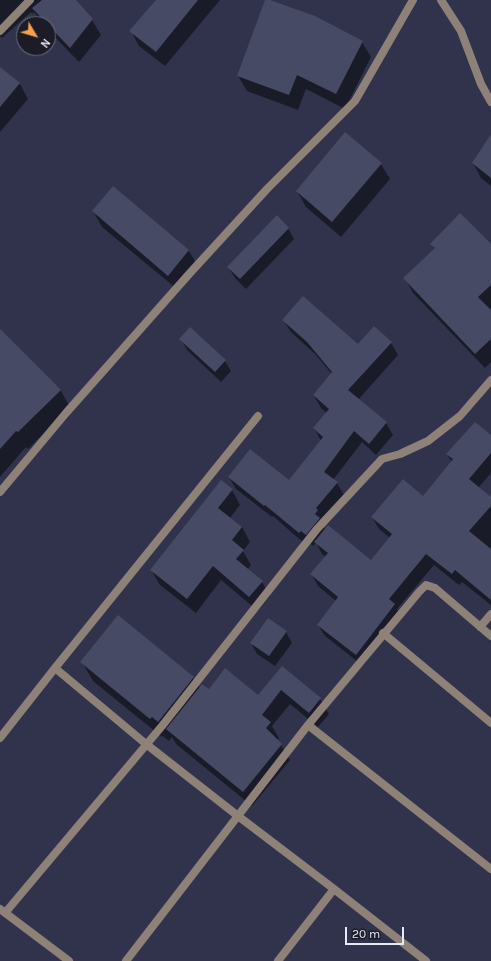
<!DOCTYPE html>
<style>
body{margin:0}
#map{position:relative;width:491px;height:961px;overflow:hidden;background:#31334d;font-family:Karla,sans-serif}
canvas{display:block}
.north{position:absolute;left:16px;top:16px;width:40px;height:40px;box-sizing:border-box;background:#1b1c28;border:1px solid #6d6e7c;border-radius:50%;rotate:128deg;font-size:11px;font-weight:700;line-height:16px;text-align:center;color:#e7e9f9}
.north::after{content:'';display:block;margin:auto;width:14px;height:18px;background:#f99f4d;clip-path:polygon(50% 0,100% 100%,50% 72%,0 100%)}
.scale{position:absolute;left:345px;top:927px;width:59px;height:18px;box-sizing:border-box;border:2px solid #e7e9f9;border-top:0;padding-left:5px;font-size:12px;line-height:14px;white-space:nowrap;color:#e7e9f9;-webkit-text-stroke:3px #1b1c28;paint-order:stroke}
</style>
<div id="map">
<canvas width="491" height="961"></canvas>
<div class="north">N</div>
<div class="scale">20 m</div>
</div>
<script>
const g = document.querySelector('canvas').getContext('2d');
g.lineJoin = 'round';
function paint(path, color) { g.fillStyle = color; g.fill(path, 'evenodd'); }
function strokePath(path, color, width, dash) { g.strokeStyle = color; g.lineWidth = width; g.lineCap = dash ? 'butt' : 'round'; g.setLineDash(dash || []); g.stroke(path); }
paint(new Path2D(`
 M 0,0 L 74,0 L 92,20 L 101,35 L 79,62 L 48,30 L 48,24 L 42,24 L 41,22 L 34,12 L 32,14 L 31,12 L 2,38 L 0,36 Z
 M 158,0 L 220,0 L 165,66 L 139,46 L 131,31 Z
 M 266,0 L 362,42 L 371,57 L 345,109 L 306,89 L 298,110 L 247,91 L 238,76 Z
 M 0,69 L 20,84 L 28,99 L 0,132 Z
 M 491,142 L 491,186 L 481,178 L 473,163 Z
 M 381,164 L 390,179 L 341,237 L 306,207 L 297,191 Z
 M 113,188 L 189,251 L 198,266 L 178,290 L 102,227 L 93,211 Z
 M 288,228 L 294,239 L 246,289 L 235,278 L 228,267 Z
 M 491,243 L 491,308 L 489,310 L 491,312 L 491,362 L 485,368 L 413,293 L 405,278 L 435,249 L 432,244 L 490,244 Z
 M 283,320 L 358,346 L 391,343 L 398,355 L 358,400 L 386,423 L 393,435 L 376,455 L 362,442 L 333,480 L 337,483 L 344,495 L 323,525 L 325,530 L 372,561 L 390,538 L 379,529 L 372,517 L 423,497 L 452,462 L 447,454 L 491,436 L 491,473 L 478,488 L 491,498 L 491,605 L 462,582 L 459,585 L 434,565 L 397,609 L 401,616 L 363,666 L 325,636 L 318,625 L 336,601 L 318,586 L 312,575 L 326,557 L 322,554 L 316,543 L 313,546 L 308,542 L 306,545 L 273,516 L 272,517 L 236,489 L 229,477 L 289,481 L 321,441 L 314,428 L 327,413 L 321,408 L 314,396 L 332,374 L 315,354 L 291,332 Z
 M 2,332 L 61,391 L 70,407 L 28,449 L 26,447 L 0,477 L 0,333 Z
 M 181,339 L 225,361 L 231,371 L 221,382 L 187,350 Z
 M 221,481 L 232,490 L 240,505 L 230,518 L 242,527 L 250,542 L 243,551 L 251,565 L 247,570 L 262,582 L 270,596 L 258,611 L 221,580 L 196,613 L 160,585 L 151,570 Z
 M 286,632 L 292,643 L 275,666 L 257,654 L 251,643 Z
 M 82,662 L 193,677 L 200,689 L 258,696 L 282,667 L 320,699 L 329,714 L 318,727 L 290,704 L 272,726 L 279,738 L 277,740 L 281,745 L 290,760 L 252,806 L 176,744 L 172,737 L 169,741 L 163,736 L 162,737 L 93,681 Z`), '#0007');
paint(new Path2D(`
 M 42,0 L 76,0 L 93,19 L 70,48 L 32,8 Z
 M 156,0 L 198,0 L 156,52 L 129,31 Z
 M 265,0 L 270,0 L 315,16 L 363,41 L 336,94 L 297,75 L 289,95 L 237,76 Z
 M 0,67 L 20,83 L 0,107 Z
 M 345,132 L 382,163 L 332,222 L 296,191 Z
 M 491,134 L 491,178 L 472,163 Z
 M 113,186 L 189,250 L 168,276 L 92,211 Z
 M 460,213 L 491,244 L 491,285 L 478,297 L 491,310 L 491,339 L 475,354 L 403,278 L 435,248 L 430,244 Z
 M 277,215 L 289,228 L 240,279 L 227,267 Z
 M 303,296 L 358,344 L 374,326 L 392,342 L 348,390 L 387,422 L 369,444 L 354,431 L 324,472 L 338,482 L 316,508 L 318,510 L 315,514 L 320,518 L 306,535 L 301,531 L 299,533 L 265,505 L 264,506 L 228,477 L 250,449 L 289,480 L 323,437 L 313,428 L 329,409 L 313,395 L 332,372 L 307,342 L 282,320 Z
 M 190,327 L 226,360 L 215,372 L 179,339 Z
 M 0,329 L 61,390 L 18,432 L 16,431 L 0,449 Z
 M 475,422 L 491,435 L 491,453 L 469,479 L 491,497 L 491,506 L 469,531 L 491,549 L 491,600 L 455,570 L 452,574 L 426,554 L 389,599 L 395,604 L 356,655 L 317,625 L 338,597 L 310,574 L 328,553 L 314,542 L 328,525 L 371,560 L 392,534 L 371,517 L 403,479 L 423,496 L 453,459 L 446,454 Z
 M 221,480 L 233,489 L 218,508 L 242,527 L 232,540 L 244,550 L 236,559 L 263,581 L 249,597 L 213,566 L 187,599 L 150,570 Z
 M 118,615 L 194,677 L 158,722 L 152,717 L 150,719 L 80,662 Z
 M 268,618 L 287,631 L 269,656 L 250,643 Z
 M 282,666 L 321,698 L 309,713 L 281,690 L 262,715 L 271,722 L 266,728 L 282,744 L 243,792 L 166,729 L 202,684 L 209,689 L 225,668 L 258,695 Z`), '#474a64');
strokePath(new Path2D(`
 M 441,0 L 461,31 L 481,84 L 491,102
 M 0,31 L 30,0
 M 0,492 L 66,413 L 190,273 L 267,189 L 355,101 L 413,0
 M 480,627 L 491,614
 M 383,633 L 491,723
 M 55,668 L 146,744 L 238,816 L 334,889 L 426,961
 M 308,725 L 491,869
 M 0,738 L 55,668 L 258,416
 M 0,909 L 69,961
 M 5,913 L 162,726 L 317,529 L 382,459 L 400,454 L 428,441 L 460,416 L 491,380
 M 126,961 L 308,725 L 419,592 L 426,585 L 435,588 L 491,636
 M 278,961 L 334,889`), '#8d8178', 8);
</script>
